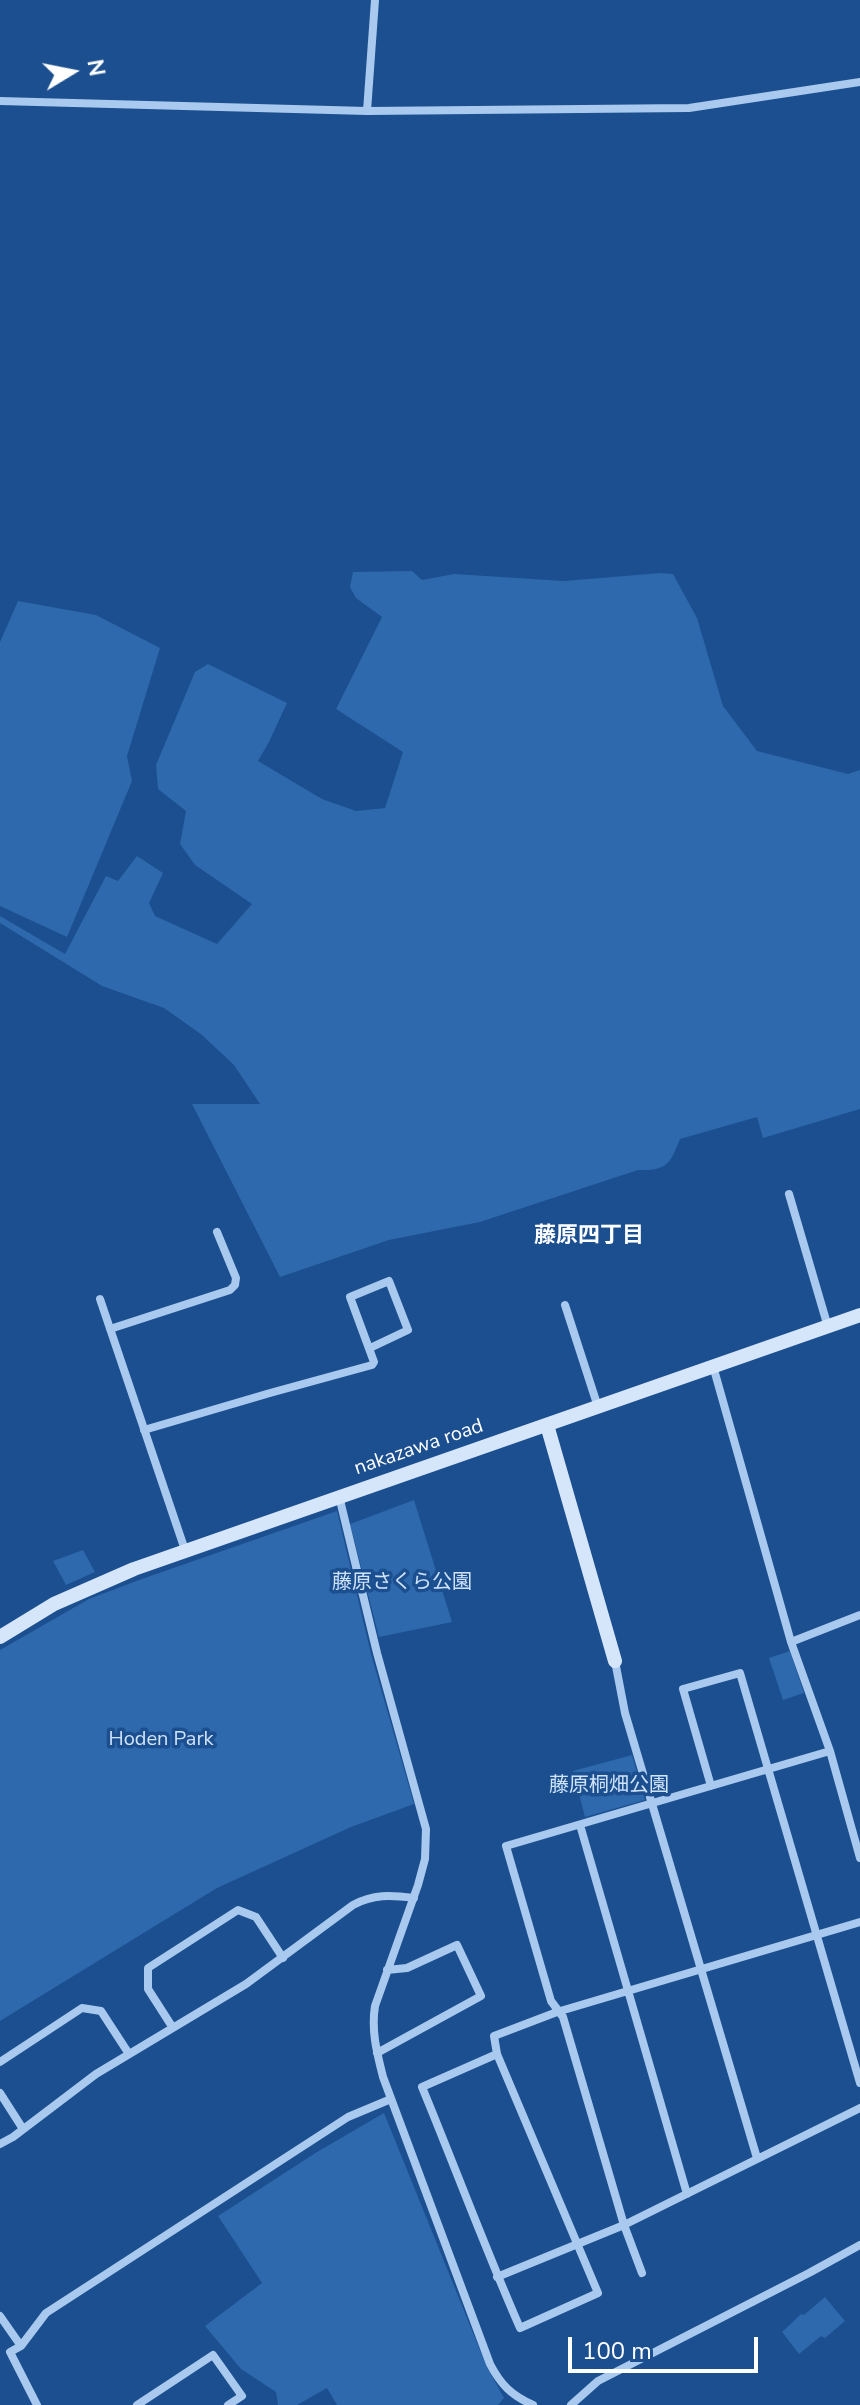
<!DOCTYPE html>
<meta charset="utf-8">
<style>
body{margin:0}
#map{position:relative;width:860px;height:2405px;overflow:hidden;background:#1b4f8f;font-family:"Nunito Sans",sans-serif}
canvas{display:block}
.north{position:absolute;left:32px;top:32px;width:80px;height:80px;-webkit-text-stroke:6px #1b4f8f;paint-order:stroke;rotate:80deg;font-size:22px;font-weight:700;line-height:32px;text-align:center;color:#fff}
.north::after{content:'';display:block;margin:auto;width:28px;height:36px;background:#fff;clip-path:polygon(50% 0,100% 100%,50% 72%,0 100%)}
.scale{position:absolute;left:568px;top:2337px;width:190px;height:36px;box-sizing:border-box;border:4px solid #fff;border-top:0;padding-left:10px;font-size:24px;line-height:28px;white-space:nowrap;color:#fff;-webkit-text-stroke:6px #1b4f8f;paint-order:stroke}
</style>
<div id="map">
<canvas width="860" height="2405"></canvas>
<div class="north">N</div>
<div class="scale">100 m</div>
</div>
<script>
const g = document.querySelector('canvas').getContext('2d');
g.lineJoin = 'round';
function paint(path, color) { g.fillStyle = color; g.fill(path, 'evenodd'); }
function strokePath(path, color, width, dash) { g.strokeStyle = color; g.lineWidth = width; g.lineCap = dash ? 'butt' : 'round'; g.setLineDash(dash || []); g.stroke(path); }
function write(font, color, halo, rows, align = 'center') {
  g.font = font + ' "Nunito Sans","Noto Sans JP",sans-serif'; g.lineWidth = 7; g.setLineDash([]); g.textBaseline = 'middle'; g.strokeStyle = halo; g.fillStyle = color; for (const [text, x, y, turn = 0] of rows) {
    g.save(); g.translate(x, y); g.rotate((+turn || 0) * Math.PI / 180); g.textAlign = isNaN(turn) ? turn : align; if (halo) g.strokeText(text, 0, 0); g.fillText(text, 0, 0); g.restore();
  }
}
paint(new Path2D(`
 M 412,571 L 422,580 L 454,574 L 564,581 L 661,573 L 673,574 L 697,618 L 723,706 L 757,751 L 848,774 L 860,770 L 860,1109 L 763,1138 L 757,1117 L 680,1139 C 670,1164 667,1171 638,1170 L 480,1222 L 389,1240 L 280,1277 L 192,1104 L 260,1104 L 234,1065 L 202,1035 L 164,1008 L 102,986 L 0,923 L 0,916 L 65,954 L 106,876 L 118,881 L 137,856 L 163,873 L 149,903 L 155,916 L 217,944 L 252,904 L 195,865 L 180,844 L 186,811 L 158,789 L 156,765 L 195,672 L 208,664 L 287,703 L 269,742 L 258,761 L 322,799 L 356,811 L 385,808 L 403,752 L 336,709 L 382,617 L 356,598 L 350,587 L 353,572 Z
 M 18,601 L 96,615 L 160,648 L 127,756 L 132,781 L 67,937 L 0,906 L 0,642 Z
 M 414,1500 L 452,1622 L 379,1637 L 350,1524 Z
 M 337,1511 L 371,1654 L 414,1804 L 351,1827 L 217,1888 L 0,2021 L 0,1650 L 89,1599 L 139,1580 Z
 M 83,1550 L 95,1572 L 66,1585 L 53,1561 Z
 M 790,1651 L 804,1693 L 783,1700 L 769,1658 Z
 M 632,1755 L 645,1800 L 585,1817 L 573,1771 Z
 M 384,2113 L 486,2365 L 504,2398 L 498,2405 L 337,2405 L 327,2388 L 297,2405 L 278,2405 L 276,2392 L 241,2369 L 205,2326 L 262,2283 L 218,2216 L 317,2152 Z
 M 825,2297 L 845,2321 L 825,2338 L 821,2336 L 799,2354 L 782,2332 L 801,2314 L 804,2315 Z`), '#2e69ad');
strokePath(new Path2D(`
 M 0,101 L 367,111 L 689,108 L 860,82
 M 367,111 L 375,0
 M 789,1194 L 828,1327
 M 100,1299 L 185,1550
 M 565,1305 L 598,1407
 M 110,1329 L 230,1290 L 235,1285 L 236,1278 L 217,1232
 M 713,1366 L 791,1642 L 830,1751 L 860,1858
 M 144,1430 L 270,1393 L 372,1365 L 374,1362 L 350,1297 L 389,1281 L 408,1330 L 370,1348
 M 339,1496 L 377,1653 L 426,1829 L 425,1859 L 418,1885 L 375,2006 C 371,2031 377,2053 383,2077 L 490,2364 C 501,2385 511,2395 533,2405
 M 791,1642 L 860,1615
 M 615,1661 L 625,1713 L 757,2158
 M 711,1786 L 683,1689 L 740,1673 L 860,2083
 M 580,1825 L 687,2194
 M 173,2028 L 148,1989 L 148,1968 L 238,1910 L 256,1917 L 283,1958
 M 377,2053 L 481,1996 L 457,1945 L 407,1968 L 387,1970
 M 497,2054 L 422,2087 C 455,2167 485,2248 520,2328 L 598,2293 L 497,2054 L 494,2036 L 557,2012 L 860,1922
 M 0,2062 L 82,2008 L 101,2011 L 129,2054
 M 0,2093 L 23,2129
 M 0,2144 L 13,2137 L 96,2074 L 246,1984 L 353,1905 C 373,1894 391,1895 414,1898
 M 642,2273 L 624,2225 L 563,2017 L 551,2001 L 506,1846 L 830,1751
 M 497,2277 L 624,2225 L 860,2108
 M 0,2316 L 21,2346
 M 37,2405 L 10,2352 L 21,2346 L 46,2313 L 348,2117 L 391,2099
 M 137,2405 L 213,2355 L 242,2396 L 228,2405
 M 571,2405 L 598,2381 L 809,2273 L 860,2245`), '#a9c9ee', 8);
strokePath(new Path2D(`
 M 547,1425 L 615,1661
 M 0,1637 L 54,1604 L 134,1569 L 860,1315`), '#d6e6fa', 14);
write('20px', '#fff', '#1b4f8f', [
 ["nakazawa road",419,1448,-19]
]);
write('20px', '#cfe3fa', '#1b4f8f', [
 ["藤原さくら公園",402,1583],
 ["Hoden Park",161,1740],
 ["藤原桐畑公園",609,1786]
]);
write('bold 22px', '#fff', '#1b4f8f', [
 ["藤原四丁目",589,1237]
]);
</script>
